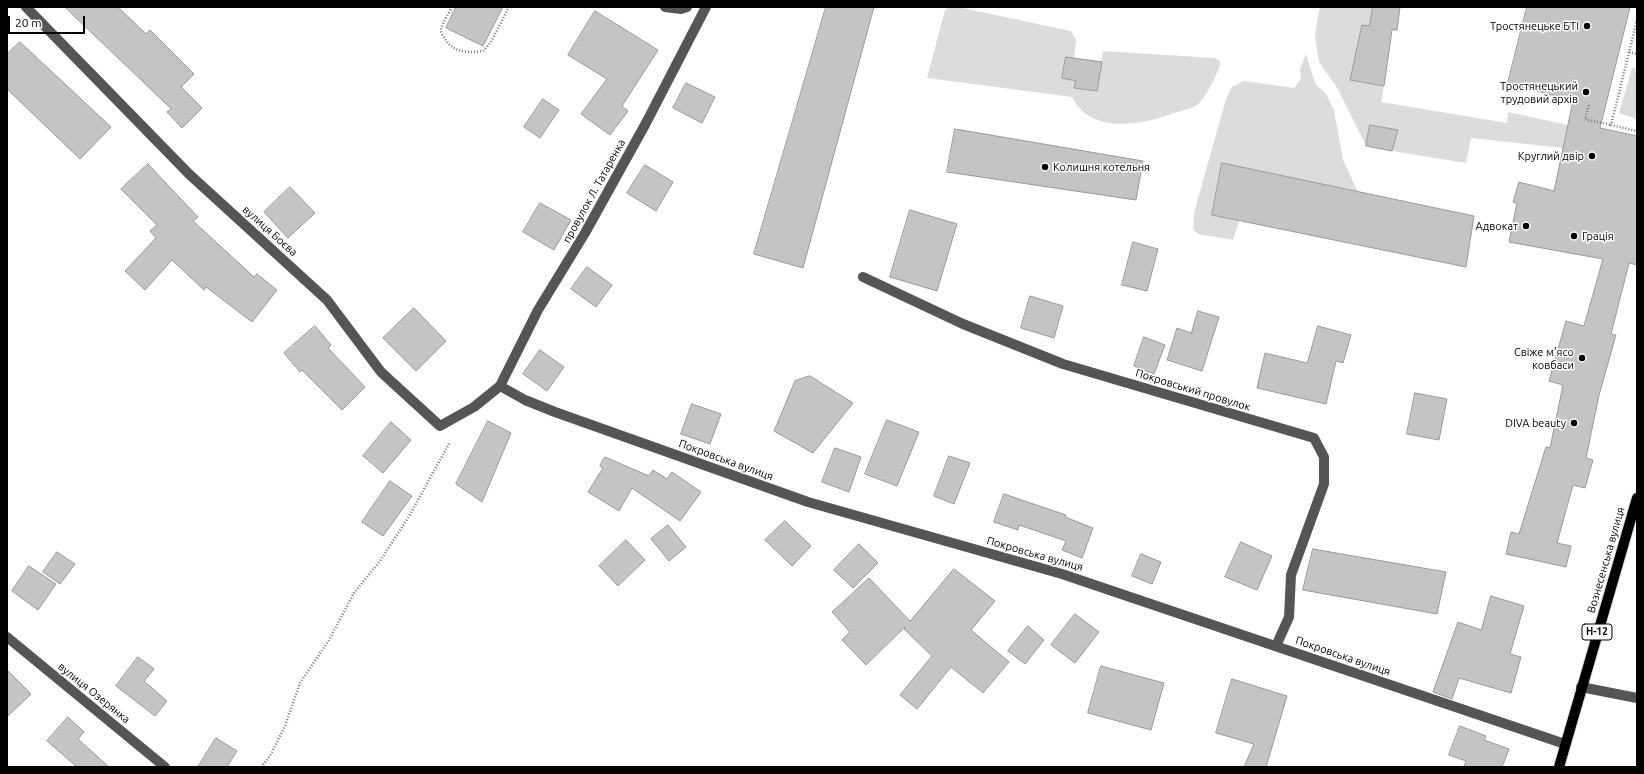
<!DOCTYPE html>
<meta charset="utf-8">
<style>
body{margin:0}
#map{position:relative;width:1644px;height:774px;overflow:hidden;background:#fff;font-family:Ubuntu,sans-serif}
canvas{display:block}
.frame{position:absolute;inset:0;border:8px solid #000;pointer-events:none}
.scale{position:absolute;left:8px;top:16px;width:77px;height:18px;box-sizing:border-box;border:2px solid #000;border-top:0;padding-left:5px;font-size:12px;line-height:14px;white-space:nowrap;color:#000;-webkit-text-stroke:3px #fff;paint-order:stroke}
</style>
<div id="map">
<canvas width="1644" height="774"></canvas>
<div class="frame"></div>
<div class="scale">20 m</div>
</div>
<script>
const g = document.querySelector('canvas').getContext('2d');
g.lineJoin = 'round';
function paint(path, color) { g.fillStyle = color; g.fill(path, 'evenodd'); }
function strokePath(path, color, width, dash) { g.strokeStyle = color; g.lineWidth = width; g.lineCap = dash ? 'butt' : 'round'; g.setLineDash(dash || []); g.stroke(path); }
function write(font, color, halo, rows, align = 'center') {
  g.font = font + ' Ubuntu,sans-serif'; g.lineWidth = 3; g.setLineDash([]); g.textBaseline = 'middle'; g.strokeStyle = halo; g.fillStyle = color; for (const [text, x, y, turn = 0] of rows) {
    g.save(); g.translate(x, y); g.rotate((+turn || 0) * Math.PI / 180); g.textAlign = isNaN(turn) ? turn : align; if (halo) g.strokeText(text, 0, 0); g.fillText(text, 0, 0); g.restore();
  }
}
paint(new Path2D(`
 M 949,7 L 958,7 L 1071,31 L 1076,40 L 1074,58 L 1066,58 L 1062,78 L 1076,81 L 1074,88 L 1097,90 L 1103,51 L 1215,58 L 1220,61 L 1220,66 C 1214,79 1208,95 1197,105 C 1191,109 1181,111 1174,113 C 1142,125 1091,135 1072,97 L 927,78 L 945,10 Z
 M 1321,7 L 1373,7 L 1369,26 L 1362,25 L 1351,80 L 1384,86 L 1381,102 L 1507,123 L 1508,112 L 1568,125 L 1563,148 L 1471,138 L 1466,163 L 1392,151 L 1398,130 L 1371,125 L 1366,146 L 1338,89 L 1319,62 L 1315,35 L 1319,11 Z
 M 1306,54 L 1315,83 L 1326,94 L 1334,110 L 1343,160 L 1358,192 L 1222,163 L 1212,215 L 1239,221 L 1233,240 L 1198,234 L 1193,229 L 1194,213 L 1226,99 L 1232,87 L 1244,81 L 1294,88 L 1301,79 L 1300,69 Z
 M 1632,68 L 1637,69 L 1637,119 L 1619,113 Z`), '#dcdcdc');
const building = new Path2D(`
 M 65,7 L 118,7 L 146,34 L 150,30 L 194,74 L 181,87 L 202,108 L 182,128 L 167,112 L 171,109 Z
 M 456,7 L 503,7 L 483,46 L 446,28 Z
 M 826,7 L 874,7 L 803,268 L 754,254 Z
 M 1373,7 L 1400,7 L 1397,30 L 1392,30 L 1384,86 L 1350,80 L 1362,25 L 1369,26 Z
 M 1527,7 L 1630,7 L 1600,128 L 1637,136 L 1637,265 L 1629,263 L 1611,334 L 1616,335 L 1599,395 L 1586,458 L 1593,460 L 1585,488 L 1573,485 L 1557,543 L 1571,546 L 1566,567 L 1506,554 L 1511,532 L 1519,534 L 1546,447 L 1550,448 L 1563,385 L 1549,381 L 1566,321 L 1584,326 L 1603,259 L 1509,242 L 1517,203 L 1513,202 L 1519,182 L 1554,191 L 1573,101 L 1508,83 Z
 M 595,11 L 658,50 L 622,106 L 628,111 L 610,135 L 581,114 L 607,79 L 568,55 Z
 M 20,42 L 111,127 L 80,159 L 7,89 L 7,54 Z
 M 1066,57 L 1102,62 L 1097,91 L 1074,88 L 1076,81 L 1062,78 Z
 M 686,83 L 715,97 L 702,123 L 673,108 Z
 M 543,99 L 559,110 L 540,138 L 524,127 Z
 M 1370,125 L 1398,130 L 1392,151 L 1366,146 Z
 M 955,129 L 1143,161 L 1136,200 L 947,172 Z
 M 1222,163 L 1474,216 L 1466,267 L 1212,215 Z
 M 148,164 L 198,217 L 193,221 L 254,277 L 257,274 L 277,290 L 252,322 L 206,287 L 204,290 L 172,260 L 145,290 L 125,271 L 156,238 L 150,231 L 157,225 L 121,189 Z
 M 645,165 L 673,182 L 656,211 L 627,193 Z
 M 290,187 L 315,213 L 288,238 L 264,212 Z
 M 540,203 L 571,220 L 554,250 L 523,232 Z
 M 910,210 L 957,224 L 937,291 L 890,277 Z
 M 1133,242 L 1158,249 L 1147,291 L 1122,285 Z
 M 587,267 L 612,285 L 596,307 L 571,289 Z
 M 1030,296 L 1063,306 L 1054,338 L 1021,328 Z
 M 414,308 L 446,341 L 416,371 L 383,338 Z
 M 1198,311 L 1219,317 L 1202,371 L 1167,360 L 1177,328 L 1191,333 Z
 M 315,326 L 331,345 L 328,348 L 365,387 L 342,410 L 302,370 L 300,372 L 284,353 Z
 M 1318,326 L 1351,335 L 1343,363 L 1336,361 L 1326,404 L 1257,388 L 1265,353 L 1307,363 Z
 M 1144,337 L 1165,345 L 1154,374 L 1134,366 Z
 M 540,350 L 564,367 L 547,391 L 523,374 Z
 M 810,376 L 853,403 L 813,453 L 774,431 L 795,381 Z
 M 1415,393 L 1447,399 L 1439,440 L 1407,434 Z
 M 692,404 L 721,414 L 710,444 L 681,434 Z
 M 887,420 L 919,432 L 897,486 L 865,474 Z
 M 488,421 L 511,433 L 482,502 L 456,484 Z
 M 391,422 L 411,440 L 383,473 L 363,456 Z
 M 835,448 L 861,457 L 849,492 L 822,482 Z
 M 949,456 L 970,463 L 954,504 L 934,496 Z
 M 605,457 L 649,476 L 653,470 L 667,479 L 672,472 L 701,492 L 680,521 L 632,488 L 619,511 L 588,492 L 603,468 L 600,466 Z
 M 390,481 L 412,496 L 383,536 L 362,522 Z
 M 1004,494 L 1066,515 L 1065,517 L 1093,528 L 1082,558 L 1062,550 L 1066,541 L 1019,525 L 1018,530 L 994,522 Z
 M 785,521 L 811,546 L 792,566 L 765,540 Z
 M 668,525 L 686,547 L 669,561 L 651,539 Z
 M 626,540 L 645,560 L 618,586 L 599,566 Z
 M 1241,542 L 1272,556 L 1257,590 L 1225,577 Z
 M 859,544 L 878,563 L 853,588 L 834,570 Z
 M 1313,549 L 1446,572 L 1437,614 L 1303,590 Z
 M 57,552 L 75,564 L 60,584 L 43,572 Z
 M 1141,554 L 1161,562 L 1152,584 L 1132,576 Z
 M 29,566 L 56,584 L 38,610 L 12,591 Z
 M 954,569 L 995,601 L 971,630 L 1009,662 L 983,693 L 951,667 L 917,709 L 900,695 L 932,656 L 904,629 L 905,627 L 866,665 L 842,640 L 850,632 L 832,612 L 869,578 L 910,621 Z
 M 1491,596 L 1524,606 L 1510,654 L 1521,657 L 1511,693 L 1459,678 L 1452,699 L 1433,692 L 1458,622 L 1481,630 Z
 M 1075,614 L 1099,632 L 1075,663 L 1051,645 Z
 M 1028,626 L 1044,640 L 1025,664 L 1008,651 Z
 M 138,657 L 154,669 L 144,681 L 167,701 L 155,716 L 116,686 Z
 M 1101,666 L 1164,683 L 1151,730 L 1088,713 Z
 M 7,670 L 31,694 L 7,717 Z
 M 1232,679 L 1287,696 L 1266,767 L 1244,767 L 1254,744 L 1216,733 Z
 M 68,717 L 84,732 L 78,739 L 109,767 L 77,767 L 47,741 Z
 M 1460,726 L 1486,736 L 1484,740 L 1509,749 L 1502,767 L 1464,767 L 1466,761 L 1449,755 Z
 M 216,738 L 237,751 L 227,767 L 198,767 Z`);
paint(building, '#c4c4c4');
strokePath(building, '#999', 1);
const major = new Path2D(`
 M 1559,767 L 1637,498`);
strokePath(major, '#dbdbdb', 12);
strokePath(new Path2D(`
 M 452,7 C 449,13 442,23 441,30 C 441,33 443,36 445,38 C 452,53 469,53 483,51 L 491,42 L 509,7
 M 1637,20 L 1611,125 L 1637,131
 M 1629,52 L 1637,54
 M 1589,105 L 1585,119 L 1611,125
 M 261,767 L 270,756 L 285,726 L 300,683 L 329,640 L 354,593 L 380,561 L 408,518 L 450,442`), '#777', 2.5, [1, 2]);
strokePath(new Path2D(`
 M 26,7 L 189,174 L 327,300 L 381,372 L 440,426 L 474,407 L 500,386 L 538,310 L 585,233 L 646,123 L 706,7
 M 665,7 L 681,9 L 687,7
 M 863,277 L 963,324 L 1063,364 L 1314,438 L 1324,457 L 1324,484 L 1291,575 L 1289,617 L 1276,646
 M 500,386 L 525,400 L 555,412 L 808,502 L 1062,574 L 1565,744
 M 7,637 L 165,767
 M 1581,687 L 1637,698`), '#555', 10);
strokePath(major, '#000', 10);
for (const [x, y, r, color] of [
 [1587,26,4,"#000"],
 [1586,92,4,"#000"],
 [1592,156,4,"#000"],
 [1045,167,4,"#000"],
 [1526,226,4,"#000"],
 [1574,236,4,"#000"],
 [1582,358,4,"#000"],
 [1574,423,4,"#000"]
]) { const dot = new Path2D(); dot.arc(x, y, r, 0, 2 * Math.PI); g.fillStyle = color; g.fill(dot); strokePath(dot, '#fff', 1.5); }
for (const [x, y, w] of [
 [1597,632,30]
]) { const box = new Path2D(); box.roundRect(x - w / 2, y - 8, w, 16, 3); g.fillStyle = '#fff'; g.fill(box); strokePath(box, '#000', 1); }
write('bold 10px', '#000', null, [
 ["Н-12",1597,632]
]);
write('11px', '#000', '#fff', [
 ["Тростянецьке БТІ",1579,26],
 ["Тростянецький",1578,86],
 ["трудовий архів",1578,99],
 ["Круглий двір",1584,156],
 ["Колишня котельня",1053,167,"left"],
 ["Адвокат",1518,226],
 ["Грація",1582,236,"left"],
 ["Свіже м'ясо",1574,352],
 ["ковбаси",1574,365],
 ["DIVA beauty",1566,423]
], 'right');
write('11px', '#000', '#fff', [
 ["провулок Л. Татаренка",594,191,-61],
 ["вулиця Боєва",270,231,42],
 ["Покровський провулок",1193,390,17],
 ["Покровська вулиця",726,460,20],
 ["Покровська вулиця",1035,554,16],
 ["Вознесенська вулиця",1606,560,-74],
 ["Покровська вулиця",1343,656,19],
 ["вулиця Озерянка",94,693,39]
]);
</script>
